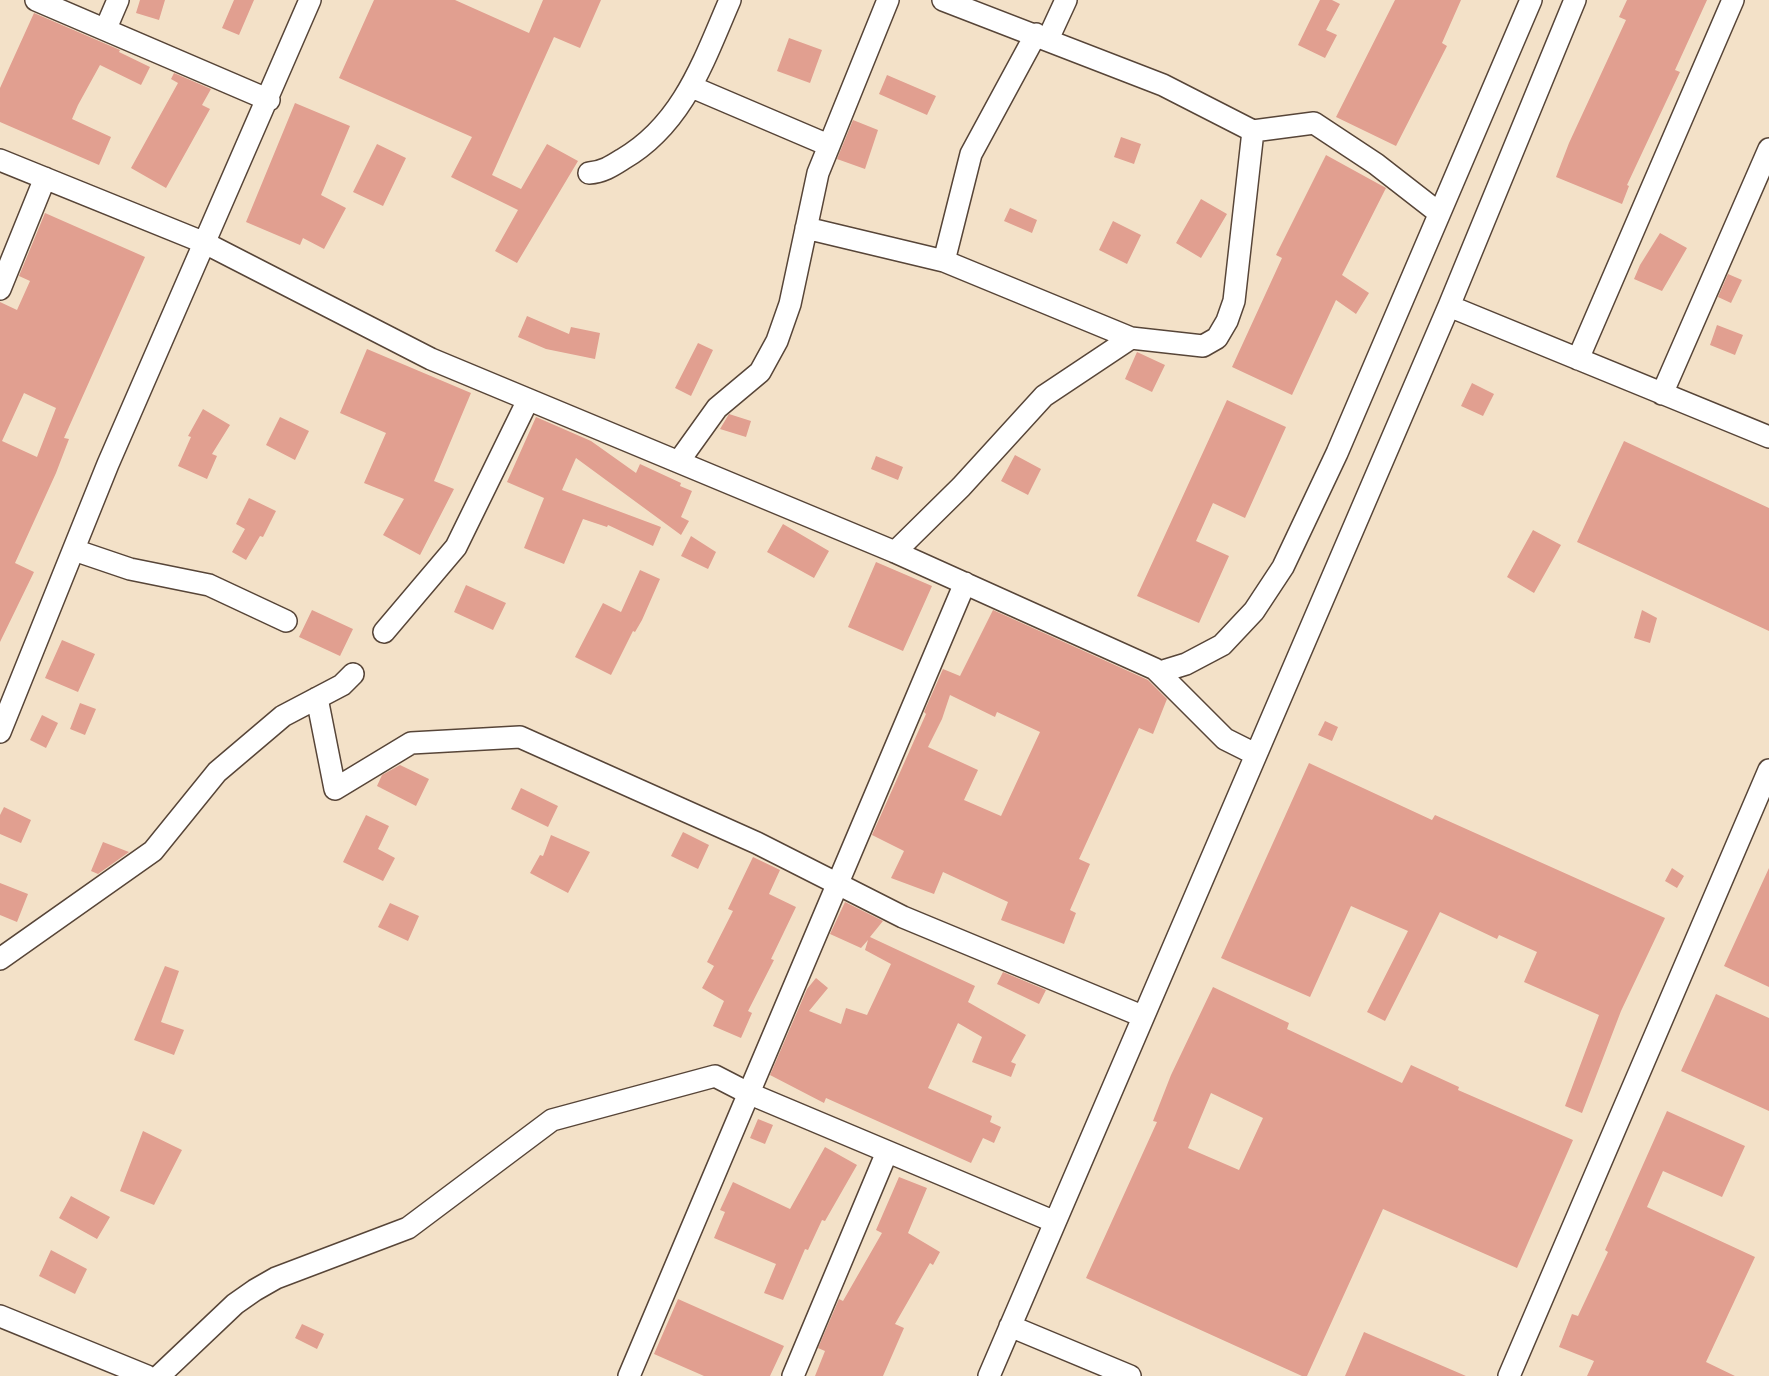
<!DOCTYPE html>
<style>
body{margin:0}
canvas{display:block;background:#f3e1c8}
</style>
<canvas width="1769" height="1376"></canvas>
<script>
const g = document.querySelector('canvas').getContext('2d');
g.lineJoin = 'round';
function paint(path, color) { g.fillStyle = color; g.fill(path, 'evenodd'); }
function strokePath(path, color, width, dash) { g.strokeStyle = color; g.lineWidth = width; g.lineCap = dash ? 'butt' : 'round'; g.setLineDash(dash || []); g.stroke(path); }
paint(new Path2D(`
 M 140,0 L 165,0 L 159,20 L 136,13 Z
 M 234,0 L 254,0 L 239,35 L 222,28 Z
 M 374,0 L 455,0 L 529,33 L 543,0 L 601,0 L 580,48 L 554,37 L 492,175 L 521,189 L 547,144 L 578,161 L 517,263 L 495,251 L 518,210 L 451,177 L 472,137 L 339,78 Z
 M 1320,0 L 1332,0 L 1340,4 L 1326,30 L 1337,35 L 1325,58 L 1298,45 Z
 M 1395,0 L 1461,0 L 1442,43 L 1447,46 L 1396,146 L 1336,117 Z
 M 1627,0 L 1707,0 L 1675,70 L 1680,72 L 1627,185 L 1629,186 L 1622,204 L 1556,177 L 1569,143 L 1626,20 L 1619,17 Z
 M 34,13 L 120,50 L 119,52 L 150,67 L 141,85 L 100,65 L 78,105 L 72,119 L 111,137 L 99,165 L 0,122 L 0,88 Z
 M 789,38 L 822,50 L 810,83 L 777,71 Z
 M 174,73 L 211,89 L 202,105 L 210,109 L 166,188 L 131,168 L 178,83 L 171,79 Z
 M 887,75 L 936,96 L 927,115 L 879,94 Z
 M 295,103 L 350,126 L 321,195 L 346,208 L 324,249 L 303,238 L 300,245 L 246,222 Z
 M 853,120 L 878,130 L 865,169 L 837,159 Z
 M 1121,137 L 1141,144 L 1134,164 L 1114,157 Z
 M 377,144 L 406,158 L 383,206 L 353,192 Z
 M 1326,155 L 1386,188 L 1342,275 L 1369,293 L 1356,314 L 1336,300 L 1292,395 L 1232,367 L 1282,258 L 1276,255 Z
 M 1201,199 L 1227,214 L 1201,258 L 1176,243 Z
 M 1010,208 L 1037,220 L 1032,233 L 1004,221 Z
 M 45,213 L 145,257 L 64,438 L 69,439 L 56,473 L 15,563 L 34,572 L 0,642 L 0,302 L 17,310 L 30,281 L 19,276 ZM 24,393 L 56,408 L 37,457 L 2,441 Z
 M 1113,221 L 1141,235 L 1127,264 L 1099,250 Z
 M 1660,233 L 1687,248 L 1662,291 L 1634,279 L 1640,265 Z
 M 1728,274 L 1742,280 L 1731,303 L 1718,297 Z
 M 527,316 L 569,334 L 571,327 L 600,333 L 595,359 L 546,349 L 518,337 Z
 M 1717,325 L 1743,335 L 1735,355 L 1710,345 Z
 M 698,343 L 713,350 L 691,396 L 675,388 Z
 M 367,349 L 471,393 L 434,481 L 454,489 L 420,555 L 383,535 L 404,499 L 364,483 L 386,433 L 340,413 Z
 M 1137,352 L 1165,365 L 1152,392 L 1125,379 Z
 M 1472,383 L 1494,394 L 1483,416 L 1461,406 Z
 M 1227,400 L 1286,427 L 1245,518 L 1213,503 L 1196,541 L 1229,556 L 1199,623 L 1137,596 Z
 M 203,409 L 230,425 L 212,454 L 217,456 L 207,479 L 178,466 L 191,437 L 188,436 Z
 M 729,414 L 751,421 L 746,437 L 720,429 Z
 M 280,417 L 309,431 L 295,460 L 266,445 Z
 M 536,417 L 591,441 L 636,473 L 640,464 L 681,483 L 680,486 L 692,491 L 681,517 L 689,521 L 681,535 L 576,458 L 562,490 L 661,527 L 653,546 L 608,525 L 607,527 L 583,519 L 564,564 L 524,548 L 544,498 L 507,482 Z
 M 1624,441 L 1769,508 L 1769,631 L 1577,542 Z
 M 1015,455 L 1041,469 L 1028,495 L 1001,481 Z
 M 876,456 L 903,467 L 898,480 L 871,469 Z
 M 249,498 L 276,511 L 263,537 L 260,536 L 246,560 L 232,552 L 245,529 L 236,524 Z
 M 783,524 L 829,551 L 814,578 L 767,552 Z
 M 1533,530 L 1561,545 L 1534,593 L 1507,577 Z
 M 691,536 L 716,552 L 708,569 L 681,556 Z
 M 876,562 L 932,586 L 903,651 L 848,627 Z
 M 640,570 L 660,579 L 642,620 L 635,632 L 633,631 L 611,675 L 575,657 L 603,603 L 621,612 Z
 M 466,585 L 506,603 L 493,630 L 454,612 Z
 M 312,610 L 353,629 L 340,656 L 299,637 Z
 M 993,610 L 1148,680 L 1167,699 L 1153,734 L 1139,728 L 1079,859 L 1090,864 L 1070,910 L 1076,913 L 1064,944 L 1001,920 L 1008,902 L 943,872 L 934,894 L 891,878 L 904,851 L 872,835 L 926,714 L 924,712 L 943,669 L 960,676 ZM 950,695 L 995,717 L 997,712 L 1040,732 L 1001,816 L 964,800 L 978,770 L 928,747 L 942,719 Z
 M 1642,610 L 1657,618 L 1650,643 L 1634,638 Z
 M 62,640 L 95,654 L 78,692 L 45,678 Z
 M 80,703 L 96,709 L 85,735 L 70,729 Z
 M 42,715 L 58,723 L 46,748 L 30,740 Z
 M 1325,721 L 1338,727 L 1332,741 L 1318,735 Z
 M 1309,763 L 1432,820 L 1435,815 L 1665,918 L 1621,1011 L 1582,1113 L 1565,1106 L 1599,1015 L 1524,982 L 1537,952 L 1499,935 L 1497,939 L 1440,912 L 1385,1021 L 1367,1012 L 1408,931 L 1351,906 L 1310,997 L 1221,958 Z
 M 400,765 L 429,779 L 416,806 L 377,786 L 382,775 Z
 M 521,788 L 558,806 L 548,827 L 511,809 Z
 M 4,807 L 31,820 L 21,843 L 0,834 L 0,815 Z
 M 366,815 L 389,826 L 378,849 L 395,858 L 383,881 L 343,862 Z
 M 683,832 L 709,845 L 698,869 L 671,856 Z
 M 551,835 L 590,852 L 568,893 L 530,873 L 540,855 L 543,856 Z
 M 103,842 L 129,852 L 98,874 L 91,871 Z
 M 753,857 L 780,870 L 769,894 L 796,907 L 771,959 L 774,960 L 748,1011 L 752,1013 L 741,1038 L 713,1026 L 724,1001 L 702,988 L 714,966 L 707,962 L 733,911 L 728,909 Z
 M 1672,868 L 1684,876 L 1677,888 L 1665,881 Z
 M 1769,868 L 1769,987 L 1724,966 Z
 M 0,883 L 28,894 L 17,922 L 0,915 Z
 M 845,902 L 883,921 L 870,937 L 975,986 L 968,1002 L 1026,1035 L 1011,1062 L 1016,1064 L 1011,1077 L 972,1062 L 982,1037 L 958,1023 L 928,1088 L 992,1116 L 990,1122 L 1001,1127 L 994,1143 L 983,1138 L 971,1163 L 826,1098 L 824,1103 L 770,1075 L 807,989 L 816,978 L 828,988 L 809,1011 L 841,1024 L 846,1008 L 867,1015 L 891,964 L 865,950 L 868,940 L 861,948 L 830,934 Z
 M 390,903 L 419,916 L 408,941 L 378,927 Z
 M 165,966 L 179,971 L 161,1022 L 184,1030 L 174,1055 L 134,1040 Z
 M 1003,972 L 1046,990 L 1039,1004 L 997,984 Z
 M 1213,987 L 1289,1023 L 1287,1029 L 1402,1083 L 1411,1065 L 1459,1087 L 1458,1090 L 1573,1140 L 1517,1268 L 1383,1209 L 1307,1376 L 1302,1376 L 1086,1278 L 1157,1122 L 1153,1121 L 1171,1075 ZM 1211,1093 L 1263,1118 L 1239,1170 L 1188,1148 Z
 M 1716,994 L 1769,1018 L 1769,1111 L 1681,1071 Z
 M 1667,1111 L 1745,1146 L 1722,1197 L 1663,1171 L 1647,1207 L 1755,1257 L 1706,1362 L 1735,1376 L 1587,1376 L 1594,1361 L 1559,1347 L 1572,1314 L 1578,1316 L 1608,1252 L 1605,1250 Z
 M 758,1119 L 773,1125 L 765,1144 L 750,1138 Z
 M 143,1131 L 182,1150 L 154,1205 L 120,1191 Z
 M 825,1147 L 857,1165 L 825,1221 L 822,1220 L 808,1250 L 805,1249 L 783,1300 L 764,1293 L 776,1264 L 714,1238 L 725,1212 L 720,1210 L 733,1182 L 790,1209 Z
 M 899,1177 L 927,1188 L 908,1233 L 940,1252 L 933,1265 L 930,1263 L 895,1324 L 904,1328 L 883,1376 L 815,1376 L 825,1351 L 818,1348 L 839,1299 L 843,1301 L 882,1233 L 876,1230 Z
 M 71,1196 L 110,1217 L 97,1239 L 59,1218 Z
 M 51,1250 L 87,1269 L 75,1294 L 39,1276 Z
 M 678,1299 L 784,1346 L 770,1376 L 704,1376 L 654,1354 Z
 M 302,1324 L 324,1334 L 317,1349 L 295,1338 Z
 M 1364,1332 L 1466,1376 L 1345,1376 Z`), '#e19f90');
const minor = new Path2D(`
 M 36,0 L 269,100
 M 943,0 L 1163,85 L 1253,131 L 1314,123 L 1376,164 L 1439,213
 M 106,28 L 118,0
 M 1048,39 L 1066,0
 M 692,87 L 828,145
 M 0,160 L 205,243 L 431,359 L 895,552 L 1155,669 L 1225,739 L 1255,754
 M 589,173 C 603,172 612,166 623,159 C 683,124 704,60 730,0
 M 806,228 L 944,261 L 1131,338 L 1203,346 L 1217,338 L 1227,321 L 1234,301 L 1253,131
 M 944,261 L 971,154 L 1036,34
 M 0,289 L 45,178
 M 1449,306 L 1769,437
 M 1578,359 L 1733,0
 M 1662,394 L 1769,149
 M 679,461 L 717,408 L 760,372 L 777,341 L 790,304 L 818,173 L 888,0
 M 74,550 L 130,569 L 209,585 L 286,621
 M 895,552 L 961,487 L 1044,396 L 1131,338
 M 384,632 L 456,547 L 528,400
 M 1160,672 L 1186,664 L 1222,645 L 1254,611 L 1283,567 L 1337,453 L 1531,0
 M 317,698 L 335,789 L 411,743 L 520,737 L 757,843 L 903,917 L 1142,1016
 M 0,732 L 108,464 L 310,0
 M 0,959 L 153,851 L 217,772 L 283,716 L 342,685 L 353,674
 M 0,1316 L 147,1376
 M 1010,1326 L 1130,1376
 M 159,1376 L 235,1304 L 255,1290 L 276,1278 L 408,1228 L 552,1120 L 715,1076 L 748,1093 L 1055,1222
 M 629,1376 L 965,583
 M 793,1376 L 887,1152
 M 989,1376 L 1449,306 L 1575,0
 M 1509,1376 L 1769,770`);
strokePath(minor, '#574538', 24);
strokePath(minor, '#fff', 21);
</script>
